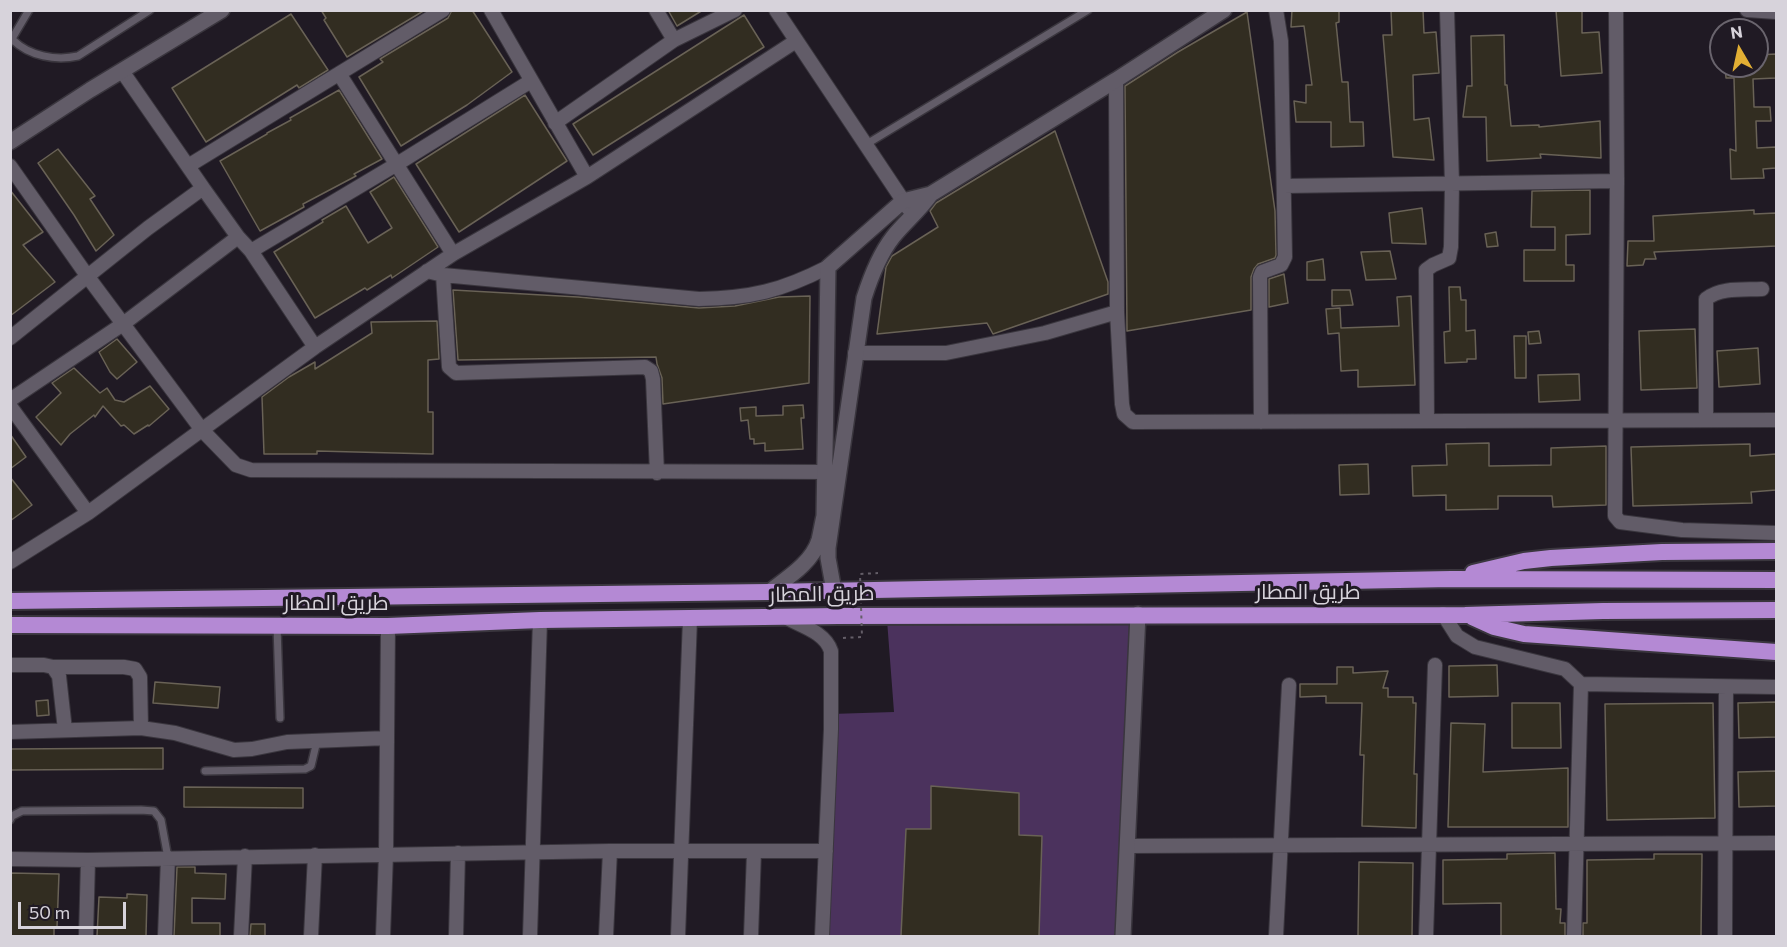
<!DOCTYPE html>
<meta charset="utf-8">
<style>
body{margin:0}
#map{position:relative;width:1787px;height:947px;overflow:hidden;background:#201a24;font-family:Commissioner,sans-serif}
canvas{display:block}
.frame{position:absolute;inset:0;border:12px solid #d7d3db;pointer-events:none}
.north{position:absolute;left:1709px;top:18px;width:60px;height:60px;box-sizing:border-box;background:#201a24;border:2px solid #69646d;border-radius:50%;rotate:351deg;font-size:16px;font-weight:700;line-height:24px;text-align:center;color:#d7d3db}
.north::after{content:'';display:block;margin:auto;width:21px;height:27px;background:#e2af34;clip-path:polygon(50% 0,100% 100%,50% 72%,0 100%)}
.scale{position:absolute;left:18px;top:902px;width:108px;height:27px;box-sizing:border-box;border:3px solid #d7d3db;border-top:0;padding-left:8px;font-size:18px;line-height:21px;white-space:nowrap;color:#d7d3db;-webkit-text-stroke:4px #201a24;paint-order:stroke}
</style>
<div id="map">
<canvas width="1787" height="947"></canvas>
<div class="frame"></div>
<div class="north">N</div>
<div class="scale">50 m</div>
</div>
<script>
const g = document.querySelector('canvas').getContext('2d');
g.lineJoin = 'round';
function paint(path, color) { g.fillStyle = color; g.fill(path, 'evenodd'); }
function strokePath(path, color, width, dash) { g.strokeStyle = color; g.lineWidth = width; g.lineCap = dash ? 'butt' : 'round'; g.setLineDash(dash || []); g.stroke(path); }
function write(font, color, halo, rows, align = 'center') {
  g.font = font + ' Commissioner,Cairo,sans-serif'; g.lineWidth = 6; g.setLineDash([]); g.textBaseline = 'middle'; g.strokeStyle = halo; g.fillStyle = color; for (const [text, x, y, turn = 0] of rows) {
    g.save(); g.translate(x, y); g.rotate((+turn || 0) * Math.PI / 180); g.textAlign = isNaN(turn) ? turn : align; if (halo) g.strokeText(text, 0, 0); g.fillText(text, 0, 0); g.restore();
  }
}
paint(new Path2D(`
 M 1135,618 L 1118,936 L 824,936 L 831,714 L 894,712 L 887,620 Z`), '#4b325d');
const building = new Path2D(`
 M 321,10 L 425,10 L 347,57 L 324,20 L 326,18 Z
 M 452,10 L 472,10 L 512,72 L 467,105 L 401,146 L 359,77 L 383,62 L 380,59 L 448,18 Z
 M 668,10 L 703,10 L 677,26 Z
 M 1292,10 L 1339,10 L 1339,22 L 1336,23 L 1342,82 L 1348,82 L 1350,122 L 1363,122 L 1364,146 L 1331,147 L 1331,122 L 1296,122 L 1294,101 L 1306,103 L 1306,85 L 1312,85 L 1304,26 L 1291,27 Z
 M 1391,10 L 1423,10 L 1424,33 L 1436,32 L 1439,73 L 1413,75 L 1414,120 L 1429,118 L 1434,160 L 1393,157 L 1383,35 L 1392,35 Z
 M 1556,10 L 1582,10 L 1582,33 L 1599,32 L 1602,73 L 1561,76 Z
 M 1247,12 L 1275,211 L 1276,255 L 1275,258 L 1258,264 L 1254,269 L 1251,277 L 1251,310 L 1127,331 L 1125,86 L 1178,52 Z
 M 291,14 L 328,70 L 299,88 L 297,85 L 206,142 L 172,88 Z
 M 744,15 L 764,47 L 593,155 L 573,124 Z
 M 1504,35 L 1505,85 L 1507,85 L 1511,126 L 1539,125 L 1539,127 L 1600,121 L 1601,158 L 1540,154 L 1541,158 L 1487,161 L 1486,117 L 1463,117 L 1467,86 L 1472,86 L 1471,36 Z
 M 1776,54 L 1776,78 L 1753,79 L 1754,107 L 1770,107 L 1771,121 L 1756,121 L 1757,148 L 1776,147 L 1776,168 L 1763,169 L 1764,178 L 1731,179 L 1730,149 L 1736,151 L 1734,78 L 1726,78 L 1725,66 L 1757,66 L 1757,55 Z
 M 339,90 L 382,159 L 354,174 L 356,176 L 303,204 L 304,207 L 260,231 L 220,161 L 267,134 L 267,133 L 291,120 L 290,118 Z
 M 525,95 L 567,161 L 459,232 L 416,164 Z
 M 1055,131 L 1108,282 L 1108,294 L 993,334 L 987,323 L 877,334 L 886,267 L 892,256 L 938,227 L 930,211 L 936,203 Z
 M 58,149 L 95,196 L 90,199 L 114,235 L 96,251 L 74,215 L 38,163 Z
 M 394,177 L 438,247 L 392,278 L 391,275 L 367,290 L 365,288 L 315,318 L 274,252 L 323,222 L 322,220 L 346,206 L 368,243 L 392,228 L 370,192 Z
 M 10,190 L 43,232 L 23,245 L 55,282 L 10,316 Z
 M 1590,190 L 1590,234 L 1566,235 L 1566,265 L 1574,265 L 1574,281 L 1524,281 L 1524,250 L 1555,250 L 1555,227 L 1531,227 L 1532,191 Z
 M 1422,208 L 1426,244 L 1392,243 L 1389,213 Z
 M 1754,210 L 1754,214 L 1776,213 L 1776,246 L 1654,252 L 1656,259 L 1645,259 L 1643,265 L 1627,266 L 1628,241 L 1654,241 L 1653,216 Z
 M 1496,232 L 1498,246 L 1487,247 L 1485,234 Z
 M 1390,251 L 1396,279 L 1366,280 L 1361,252 Z
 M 1323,259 L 1325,280 L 1307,280 L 1307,262 Z
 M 1284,274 L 1288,303 L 1269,307 L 1269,279 Z
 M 1449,287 L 1460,287 L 1461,300 L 1466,300 L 1466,331 L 1475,330 L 1476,359 L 1467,359 L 1467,362 L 1445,363 L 1444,332 L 1450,331 Z
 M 453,290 L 578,297 L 699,308 L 735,306 L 779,297 L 810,296 L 809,383 L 663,404 L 662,378 L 657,364 L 656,357 L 458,360 Z
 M 1332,290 L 1350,290 L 1353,305 L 1332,306 Z
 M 1411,296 L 1415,385 L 1358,387 L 1358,370 L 1341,371 L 1339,333 L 1328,334 L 1326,309 L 1340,308 L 1341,328 L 1399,326 L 1397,297 Z
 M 437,321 L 439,359 L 428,360 L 428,412 L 433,412 L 433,454 L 317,451 L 317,454 L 264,454 L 262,397 L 289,377 L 315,362 L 315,369 L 372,333 L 371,322 Z
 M 1695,329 L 1697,388 L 1641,390 L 1639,331 Z
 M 1539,331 L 1541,343 L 1529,344 L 1528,332 Z
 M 1514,336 L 1526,336 L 1526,378 L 1515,378 Z
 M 117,339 L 137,362 L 117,379 L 110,372 L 99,352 Z
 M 1758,348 L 1760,384 L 1719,387 L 1717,351 Z
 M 74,368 L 100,393 L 107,388 L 115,400 L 124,402 L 150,386 L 169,409 L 149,426 L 148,425 L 134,434 L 124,425 L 121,426 L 103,406 L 95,417 L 94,415 L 70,434 L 61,445 L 36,417 L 61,393 L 52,383 Z
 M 1579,374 L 1580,400 L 1539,402 L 1538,375 Z
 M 803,405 L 804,418 L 801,418 L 803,449 L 765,451 L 765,443 L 754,444 L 754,439 L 750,439 L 748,420 L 741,421 L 740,408 L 756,407 L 756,416 L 783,415 L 783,406 Z
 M 10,434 L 26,457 L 10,469 Z
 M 1489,443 L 1489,466 L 1551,465 L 1551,448 L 1606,446 L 1606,505 L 1553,507 L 1552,496 L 1498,496 L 1498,509 L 1446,510 L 1446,495 L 1413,496 L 1412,466 L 1447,465 L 1446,444 Z
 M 1750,444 L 1750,456 L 1776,454 L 1776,490 L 1751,492 L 1752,503 L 1633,506 L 1631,447 Z
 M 1368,464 L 1369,494 L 1340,495 L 1339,465 Z
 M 10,477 L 32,505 L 10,521 Z
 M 1497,665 L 1498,696 L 1449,697 L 1449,666 Z
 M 1337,667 L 1353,667 L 1353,673 L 1388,671 L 1383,688 L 1388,688 L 1388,697 L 1413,697 L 1413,703 L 1416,703 L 1414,774 L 1417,774 L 1416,828 L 1362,826 L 1364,755 L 1360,755 L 1362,703 L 1326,703 L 1326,696 L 1300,697 L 1300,684 L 1337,684 Z
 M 155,682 L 220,687 L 218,708 L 153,703 Z
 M 48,700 L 49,715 L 37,716 L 36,701 Z
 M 1776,702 L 1776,737 L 1739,738 L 1738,703 Z
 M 1512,703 L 1560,703 L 1561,748 L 1512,748 Z
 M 1713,703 L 1715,818 L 1607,820 L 1605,704 Z
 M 1451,723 L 1485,724 L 1483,772 L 1568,768 L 1568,827 L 1448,827 Z
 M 163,748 L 163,769 L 10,770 L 10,749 Z
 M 1776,771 L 1776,806 L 1739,807 L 1738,772 Z
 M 931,786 L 1019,793 L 1019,835 L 1042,836 L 1039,936 L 901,936 L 906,829 L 931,829 Z
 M 184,787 L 303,788 L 303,808 L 184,807 Z
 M 1555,853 L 1556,909 L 1561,909 L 1560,923 L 1565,923 L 1565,936 L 1501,936 L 1501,903 L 1443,904 L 1443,860 L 1507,859 L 1507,854 Z
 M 1654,854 L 1702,854 L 1701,936 L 1583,936 L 1583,923 L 1587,923 L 1587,860 L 1654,859 Z
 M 1359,862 L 1413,863 L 1412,936 L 1358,936 Z
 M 177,867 L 195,867 L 195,873 L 226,874 L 225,899 L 192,898 L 192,923 L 220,923 L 220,936 L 174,936 Z
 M 10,873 L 59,874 L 57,927 L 54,927 L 54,936 L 10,936 Z
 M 127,894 L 147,895 L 146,936 L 97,936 L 99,897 L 127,898 Z
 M 251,924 L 265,924 L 265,936 L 250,936 Z`);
paint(building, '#322d21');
strokePath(building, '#696256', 1.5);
const service = new Path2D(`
 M 13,40 C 29,56 56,61 78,56 L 150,10
 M 10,42 L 29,10
 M 865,145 L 1088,10
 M 277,626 L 280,718
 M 205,771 L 305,769 L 311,766 L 317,741
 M 10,820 L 12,816 L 22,811 L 141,810 L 154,811 L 161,820 L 168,858`);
const minor = new Path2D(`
 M 491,10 L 587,177
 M 656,10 L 674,40
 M 776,10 L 908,208
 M 1616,10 L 1617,181 L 1615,516 L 1620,522 L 1682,530 L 1776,533
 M 1747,10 L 1776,12
 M 122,71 L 203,188
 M 340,75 L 453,254
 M 1116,80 L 1117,312 L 1122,404 L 1124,414 L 1133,422 L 1776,420
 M 555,123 L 674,40 L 735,10
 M 10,166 L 88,277 L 202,430 L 236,465 L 251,470 L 836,472
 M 188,166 L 443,10
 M 1284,186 L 1617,181
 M 251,251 L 397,164 L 531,81
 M 427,271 L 443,275 L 699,299 C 751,298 781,291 828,267
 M 443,275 L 449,367 L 456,373 L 645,367 L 651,371 L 653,379 L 657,473
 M 10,338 L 148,228 L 203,188 L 238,237 L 251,251 L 315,347
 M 855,353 L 946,353 L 1045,333 L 1117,312
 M 10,400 L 123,324 L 238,237
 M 10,406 L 88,513
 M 1706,420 L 1706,299 C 1721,287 1744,290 1762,289
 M 1427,421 L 1426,270 L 1433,265 L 1449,258 L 1451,247 L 1452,184 L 1447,10
 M 1261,422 L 1260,277 L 1262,272 L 1281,265 L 1285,257 L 1281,41 L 1276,10
 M 10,562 L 88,513 L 315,347 L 453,254 L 587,177 L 796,41
 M 1443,614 L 1457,636 L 1475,647 L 1565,669 L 1581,684 L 1574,936
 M 785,617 C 801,626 825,632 831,651 L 831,729 L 822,936
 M 10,665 L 44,665 L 53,667 L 59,676 L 65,730
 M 53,667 L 124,667 L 135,669 L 140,677 L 141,728
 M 1581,684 L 1776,687
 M 10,732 L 141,728 L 175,733 L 234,750 L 252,749 L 287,742 L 387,738
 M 1127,846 L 1776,843
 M 10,859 L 88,860 L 610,851 L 826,851
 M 86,936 L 88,860
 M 165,936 L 168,858
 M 241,936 L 245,856
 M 311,936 L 315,855
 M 383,936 L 386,854 L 388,626
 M 456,936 L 458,853
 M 530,936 L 540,620
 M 606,936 L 610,851
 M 678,936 L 690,619
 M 751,936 L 754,852
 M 1276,936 L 1289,685
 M 1426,936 L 1435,665
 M 1725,936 L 1726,687`);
const tertiary = new Path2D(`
 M 10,142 L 90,90 L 222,10
 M 1123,936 L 1138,614`);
const secondary = new Path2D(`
 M 834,591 L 828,558 L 828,548 L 864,298 C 871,276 879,255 893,237 C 905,222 920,210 931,194
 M 769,592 C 787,578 812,563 819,540 C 821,532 822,524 824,516 L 828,267 L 903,201 L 931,194 L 1116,80 L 1224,10`);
const trunk = new Path2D(`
 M 1473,573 L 1524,561 L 1551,558 L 1662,552 L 1776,551
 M 10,601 L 769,592 L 1451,579 L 1776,580
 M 1472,617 L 1494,627 L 1524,634 L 1776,652
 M 10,625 L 388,626 L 540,620 L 838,616 L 1465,615 L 1603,611 L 1776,610`);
strokePath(service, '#3a363e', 10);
strokePath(minor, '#3a363e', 16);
strokePath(tertiary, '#3a363e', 18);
strokePath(secondary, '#3a363e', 18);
strokePath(trunk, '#3a363e', 20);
strokePath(service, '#625c68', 7);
strokePath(minor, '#625c68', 14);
strokePath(tertiary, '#625c68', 15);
strokePath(secondary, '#625c68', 15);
strokePath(trunk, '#b489d4', 16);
strokePath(new Path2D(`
 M 843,638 L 862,637 L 860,574 L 878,573`), '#645e68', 2, [3, 4.5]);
write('21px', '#d7d3db', '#201a24', [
 ["طريق المطار",1308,592],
 ["طريق المطار",822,594,-1],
 ["طريق المطار",336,603]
]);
</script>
